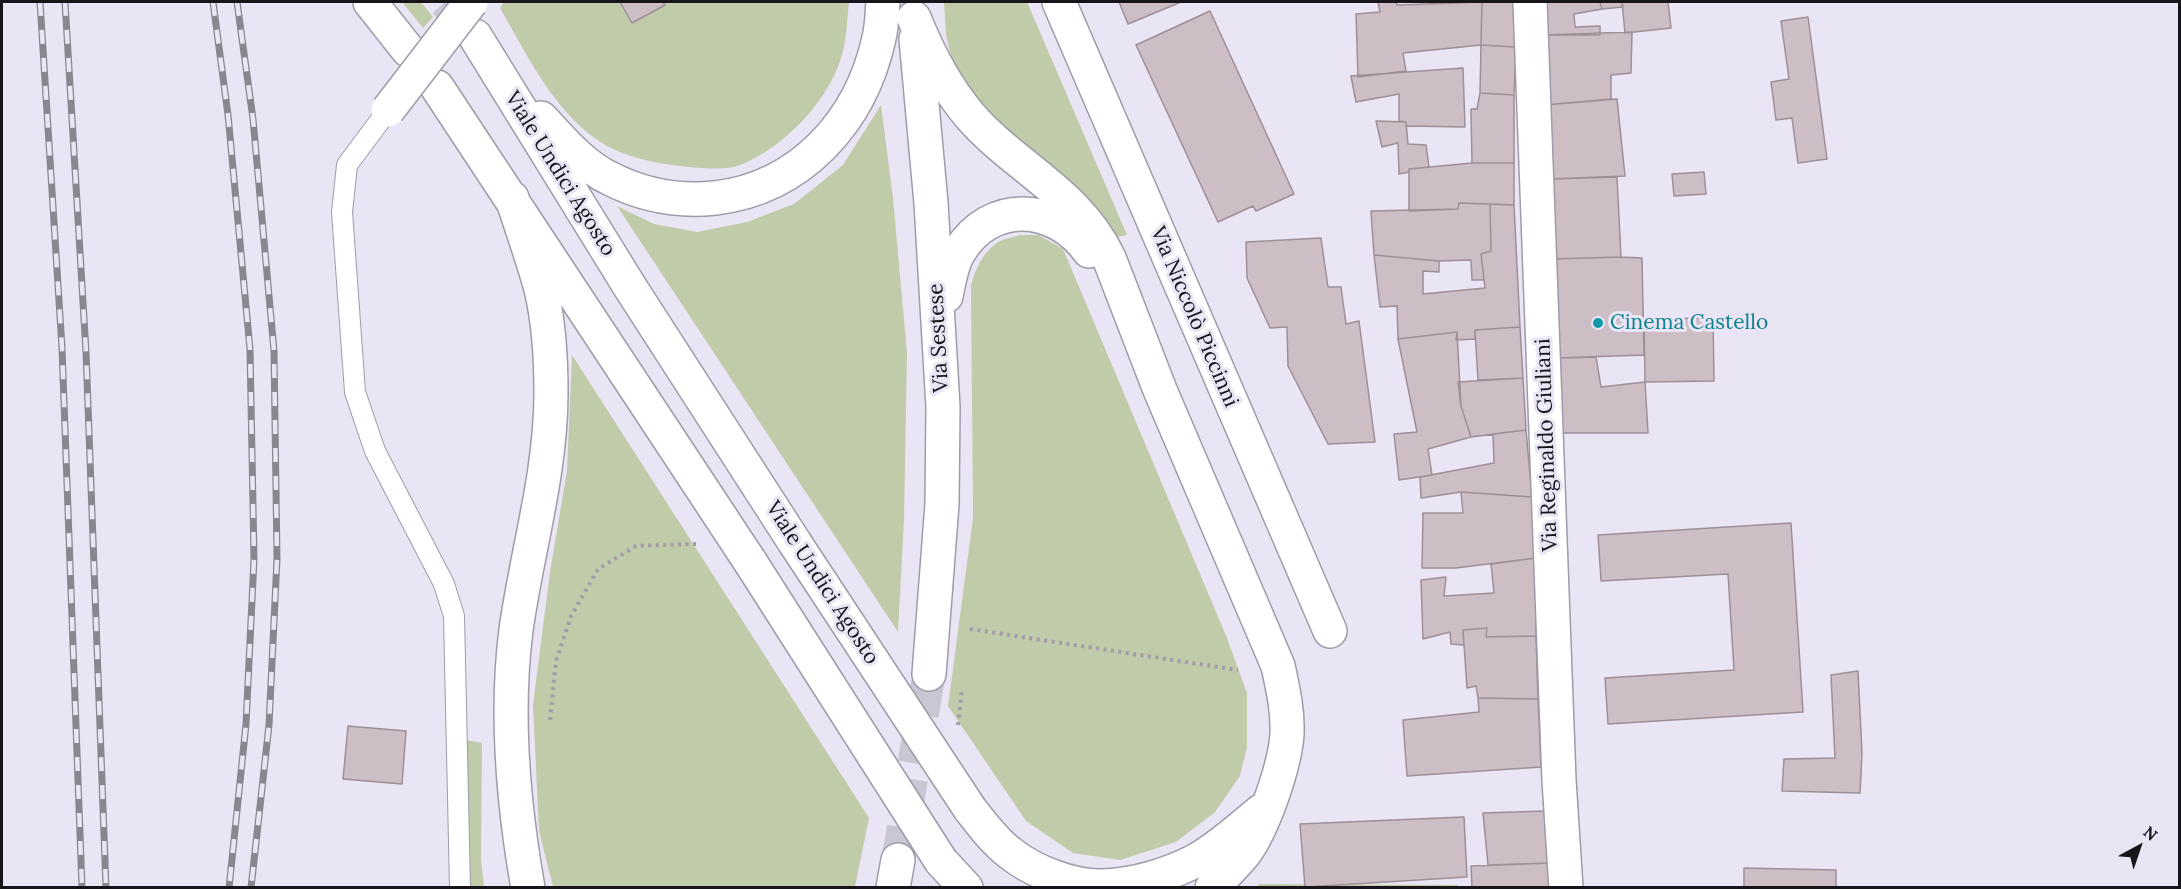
<!DOCTYPE html>
<meta charset="utf-8">
<style>
body{margin:0}
#map{position:relative;width:2181px;height:889px;overflow:hidden;background:#eae5f4;font-family:Lora,serif}
canvas{display:block}
.frame{position:absolute;inset:0;border:3px solid #17151a;pointer-events:none}
.north{position:absolute;left:2109px;top:817px;width:60px;height:60px;-webkit-text-stroke:4px #eae5f4;paint-order:stroke;rotate:40deg;font-size:16px;font-weight:700;line-height:24px;text-align:center;color:#17151a}
.north::after{content:'';display:block;margin:auto;width:21px;height:27px;background:#17151a;clip-path:polygon(50% 0,100% 100%,50% 72%,0 100%)}
</style>
<div id="map">
<canvas width="2181" height="889"></canvas>
<div class="frame"></div>
<div class="north">N</div>
</div>
<script>
const g = document.querySelector('canvas').getContext('2d');
g.lineJoin = 'round';
function paint(path, color) { g.fillStyle = color; g.fill(path, 'evenodd'); }
function strokePath(path, color, width, dash) { g.strokeStyle = color; g.lineWidth = width; g.lineCap = dash ? 'butt' : 'round'; g.setLineDash(dash || []); g.stroke(path); }
function write(font, color, halo, rows, align = 'center') {
  g.font = font + ' Lora,serif'; g.lineWidth = 6; g.setLineDash([]); g.textBaseline = 'middle'; g.strokeStyle = halo; g.fillStyle = color; for (const [text, x, y, turn = 0] of rows) {
    g.save(); g.translate(x, y); g.rotate((+turn || 0) * Math.PI / 180); g.textAlign = isNaN(turn) ? turn : align; if (halo) g.strokeText(text, 0, 0); g.fillText(text, 0, 0); g.restore();
  }
}
paint(new Path2D(`
 M 402,2 L 421,2 L 433,17 L 423,28 Z
 M 504,2 L 849,2 C 847,18 847,35 843,51 C 832,98 784,148 740,165 C 726,171 697,168 681,166 C 652,163 620,156 596,139 C 552,108 526,53 500,8 Z
 M 944,2 L 1027,2 L 1127,235 L 1117,237 L 1090,208 L 975,106 L 951,57 L 946,35 Z
 M 881,105 L 893,198 L 907,353 L 904,520 L 898,632 L 617,206 L 654,224 L 697,232 L 747,222 L 794,204 L 843,165 Z
 M 1020,235 L 1039,235 L 1063,249 L 1227,638 L 1247,693 L 1247,747 L 1240,776 L 1215,812 L 1176,842 L 1120,860 L 1073,853 L 1026,821 L 948,706 L 973,518 L 971,286 C 975,269 984,250 1000,241 C 1006,238 1014,237 1020,235 Z
 M 572,355 L 869,818 L 855,887 L 553,887 L 539,831 L 533,705 L 550,572 L 567,471 Z
 M 466,740 L 482,743 L 481,860 L 484,887 L 469,887 Z
 M 1259,884 L 1458,885 L 1458,887 L 1257,888 Z`), '#c0cba9');
const building = new Path2D(`
 M 620,2 L 663,2 L 665,5 L 632,23 Z
 M 1119,2 L 1181,2 L 1128,24 Z
 M 1378,2 L 1396,2 L 1397,5 L 1482,2 L 1481,45 L 1403,53 L 1406,71 L 1358,77 L 1356,14 L 1380,12 Z
 M 1446,2 L 1515,2 L 1516,47 L 1481,45 L 1482,2 Z
 M 1541,2 L 1600,2 L 1602,9 L 1574,14 L 1575,27 L 1600,26 L 1600,35 L 1544,35 Z
 M 1600,2 L 1622,2 L 1623,7 L 1602,9 Z
 M 1622,2 L 1668,2 L 1671,28 L 1625,33 Z
 M 1210,11 L 1294,194 L 1256,211 L 1253,206 L 1218,222 L 1136,45 Z
 M 1808,17 L 1827,159 L 1798,163 L 1792,118 L 1776,120 L 1771,82 L 1789,79 L 1781,21 Z
 M 1632,32 L 1631,73 L 1611,75 L 1611,99 L 1544,105 L 1544,35 Z
 M 1481,45 L 1516,47 L 1514,95 L 1480,93 Z
 M 1463,68 L 1465,127 L 1406,126 L 1406,122 L 1399,121 L 1399,94 L 1356,102 L 1351,76 Z
 M 1480,93 L 1514,95 L 1514,163 L 1472,163 L 1471,109 L 1477,109 Z
 M 1617,99 L 1625,176 L 1550,179 L 1544,105 Z
 M 1376,121 L 1406,122 L 1408,144 L 1426,145 L 1429,167 L 1409,169 L 1409,172 L 1399,174 L 1398,143 L 1382,147 Z
 M 1472,163 L 1514,163 L 1514,205 L 1459,203 L 1458,209 L 1409,211 L 1409,169 Z
 M 1704,172 L 1706,194 L 1674,196 L 1672,174 Z
 M 1617,177 L 1621,257 L 1554,259 L 1550,179 Z
 M 1459,203 L 1490,204 L 1491,251 L 1481,254 L 1484,280 L 1472,280 L 1471,260 L 1439,261 L 1374,255 L 1371,211 L 1458,209 Z
 M 1490,204 L 1514,205 L 1520,327 L 1475,330 L 1475,339 L 1456,340 L 1457,332 L 1398,339 L 1397,306 L 1380,307 L 1374,255 L 1439,261 L 1439,272 L 1423,271 L 1423,294 L 1485,288 L 1481,254 L 1491,251 Z
 M 1321,238 L 1328,287 L 1341,287 L 1346,324 L 1359,321 L 1375,442 L 1328,444 L 1288,366 L 1287,327 L 1270,328 L 1247,278 L 1246,242 Z
 M 1621,257 L 1642,258 L 1644,355 L 1557,358 L 1554,259 Z
 M 1713,318 L 1714,381 L 1645,382 L 1644,319 Z
 M 1520,327 L 1523,378 L 1478,380 L 1475,330 Z
 M 1457,332 L 1461,406 L 1471,437 L 1428,449 L 1432,475 L 1399,480 L 1394,434 L 1417,432 L 1398,339 Z
 M 1596,357 L 1601,387 L 1645,382 L 1648,433 L 1559,433 L 1557,358 Z
 M 1523,378 L 1526,430 L 1471,437 L 1461,406 L 1458,382 Z
 M 1526,430 L 1532,497 L 1461,492 L 1421,498 L 1420,477 L 1494,463 L 1493,434 Z
 M 1461,492 L 1532,497 L 1536,558 L 1456,568 L 1422,568 L 1423,513 L 1463,513 Z
 M 1791,523 L 1803,712 L 1608,724 L 1605,678 L 1734,670 L 1728,574 L 1601,581 L 1598,535 Z
 M 1536,558 L 1536,636 L 1486,637 L 1487,628 L 1463,630 L 1464,645 L 1451,644 L 1450,632 L 1423,639 L 1421,580 L 1446,577 L 1444,596 L 1494,593 L 1491,564 Z
 M 1487,628 L 1486,637 L 1536,636 L 1538,699 L 1478,698 L 1476,686 L 1467,688 L 1463,630 Z
 M 1858,671 L 1862,753 L 1860,793 L 1782,791 L 1784,759 L 1835,758 L 1831,675 Z
 M 1478,698 L 1538,699 L 1541,767 L 1407,776 L 1403,720 L 1479,712 Z
 M 348,726 L 406,731 L 402,784 L 343,779 Z
 M 1544,811 L 1551,863 L 1488,865 L 1483,813 Z
 M 1464,817 L 1467,877 L 1305,887 L 1300,824 Z
 M 1551,863 L 1552,888 L 1472,888 L 1471,866 Z
 M 1744,868 L 1836,870 L 1836,888 L 1744,888 Z`);
paint(building, '#cdbec5');
strokePath(building, '#9e8f96', 1.5);
strokePath(new Path2D(`
 M 445,2 L 475,36
 M 898,860 L 929,674`), '#cac6d3', 33, [33, 16]);
const service = new Path2D(`
 M 388,110 L 347,165 L 342,212 L 355,392 L 375,451 L 444,584 L 454,616 L 460,888`);
const minor = new Path2D(`
 M 1059,2 L 1330,631
 M 1530,2 L 1559,780 L 1566,888`);
const secondary = new Path2D(`
 M 370,2 L 408,50
 M 914,18 C 928,53 946,88 971,117 C 1016,168 1078,193 1109,258 L 1160,390 L 1278,666 C 1283,689 1288,711 1287,734 C 1285,766 1263,829 1244,854 C 1234,866 1223,877 1212,888
 M 475,36 L 630,287 L 795,543
 M 916,39 L 931,203 L 943,407 L 942,504 L 929,674
 M 437,87 L 751,563
 M 541,118 C 561,139 582,165 609,178 C 642,195 678,202 715,198 C 801,188 861,121 879,38 C 882,26 882,13 883,2
 M 512,198 C 522,229 533,259 541,289 C 549,322 551,359 551,393 C 551,474 527,551 516,630 C 505,716 513,803 528,888
 M 946,296 C 949,282 951,265 959,252 C 990,200 1055,203 1089,251
 M 970,809 C 982,824 994,841 1010,853 C 1034,872 1073,887 1103,886 C 1134,885 1168,875 1195,861 C 1219,848 1240,828 1261,811
 M 941,861 L 966,888
 M 893,888 L 898,860`);
strokePath(service, '#9f9ba9', 22);
strokePath(minor, '#9f9ba9', 36);
strokePath(secondary, '#9f9ba9', 36);
strokePath(new Path2D(`
 M 970,629 L 1238,670
 M 550,720 L 556,661 L 571,616 L 598,569 L 636,546 L 696,544
 M 958,725 L 962,690`), '#a19da9', 4, [3, 4.5]);
strokePath(service, '#fff', 20);
strokePath(minor, '#fff', 33);
strokePath(secondary, '#fff', 33);
const rail = new Path2D(`
 M 40,2 L 62,348 L 82,888
 M 65,2 L 86,352 L 106,888
 M 213,2 L 228,115 L 250,349 L 254,559 L 246,724 L 229,888
 M 237,2 L 253,119 L 274,351 L 277,559 L 269,725 L 251,888`);
strokePath(rail, '#898690', 7);
strokePath(rail, '#eae5f4', 4.5, [14]);
const minorBridge = new Path2D(`
 M 388,110 L 471,2`);
const secondaryBridge = new Path2D(`
 M 795,543 L 970,809
 M 751,563 L 941,861`);
strokePath(minorBridge, '#9f9ba9', 36, []);
strokePath(secondaryBridge, '#9f9ba9', 36, []);
strokePath(minorBridge, '#fff', 33);
strokePath(secondaryBridge, '#fff', 33);
for (const [x, y, r, color] of [
 [1598,323,6,"#0f9aa8"]
]) { const dot = new Path2D(); dot.arc(x, y, r, 0, 2 * Math.PI); g.fillStyle = color; g.fill(dot); strokePath(dot, '#eae5f4', 2); }
write('21px', '#17151a', '#eae5f4', [
 ["Viale Undici Agosto",560,174,58],
 ["Via Niccolò Piccinni",1194,317,67],
 ["Via Sestese",939,338,-93],
 ["Via Reginaldo Giuliani",1547,445,-92],
 ["Viale Undici Agosto",822,583,57]
]);
write('21px', '#0d838f', '#eae5f4', [
 ["Cinema Castello",1610,323]
], 'left');
</script>
